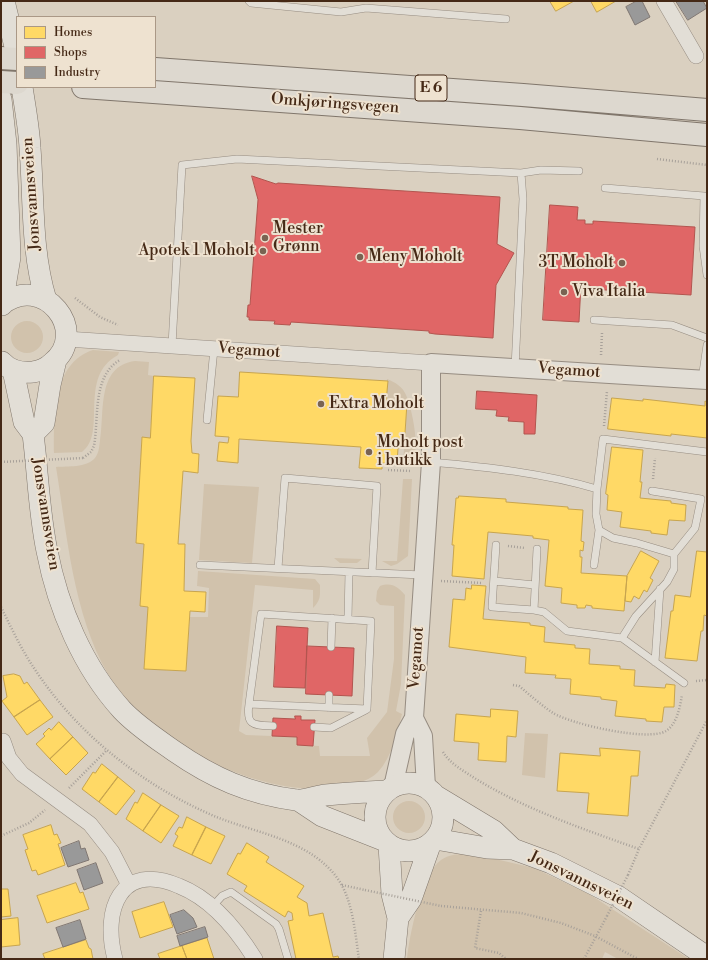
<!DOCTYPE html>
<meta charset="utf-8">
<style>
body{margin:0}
#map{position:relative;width:708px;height:960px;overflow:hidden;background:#dad0c0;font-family:"Libre Bodoni",serif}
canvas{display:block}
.frame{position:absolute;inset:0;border:2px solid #452916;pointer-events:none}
.legend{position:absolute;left:16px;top:16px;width:140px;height:72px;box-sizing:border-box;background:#eee2d0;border:1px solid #aa9886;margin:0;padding:5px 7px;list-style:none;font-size:12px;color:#452916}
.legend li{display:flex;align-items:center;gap:8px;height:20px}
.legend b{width:20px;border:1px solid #aa9886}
</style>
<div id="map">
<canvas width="708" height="960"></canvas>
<div class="frame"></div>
<ul class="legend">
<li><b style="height:11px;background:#ffd966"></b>Homes</li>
<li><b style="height:11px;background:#e06666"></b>Shops</li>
<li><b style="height:11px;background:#999"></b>Industry</li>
</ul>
</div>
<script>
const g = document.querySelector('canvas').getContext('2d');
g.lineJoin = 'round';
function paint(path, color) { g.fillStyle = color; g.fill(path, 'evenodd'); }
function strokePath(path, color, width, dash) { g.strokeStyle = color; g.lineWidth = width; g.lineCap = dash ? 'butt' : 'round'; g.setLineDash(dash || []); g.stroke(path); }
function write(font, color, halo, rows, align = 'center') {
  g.font = font + ' "Libre Bodoni",serif'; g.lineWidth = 4; g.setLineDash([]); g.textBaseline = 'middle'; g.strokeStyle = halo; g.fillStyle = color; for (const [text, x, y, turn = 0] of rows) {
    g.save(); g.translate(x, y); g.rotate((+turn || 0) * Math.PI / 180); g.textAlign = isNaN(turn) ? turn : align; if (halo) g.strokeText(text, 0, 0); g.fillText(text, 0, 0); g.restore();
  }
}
paint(new Path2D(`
 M11 337a16 16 0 1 1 32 0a16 16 0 1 1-32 0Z
 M 93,350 L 119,352 L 118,355 C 77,377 108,433 82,452 L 54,453 C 54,418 52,363 93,350 Z
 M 135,361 L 149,362 L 148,375 L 154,376 L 150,438 L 142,438 L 136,543 L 144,544 L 140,606 L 148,607 L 144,669 L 186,671 L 190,617 L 208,617 L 209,588 L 197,586 L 198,571 L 315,579 L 320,585 C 320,596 321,600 313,608 L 313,590 L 255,585 L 239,731 L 246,735 L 297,737 L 297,745 L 319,746 L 320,756 L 370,756 L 367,738 L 387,712 L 394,659 L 394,606 L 380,605 L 376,601 L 377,591 L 380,586 C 392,582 398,587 405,595 L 401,684 L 396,711 L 402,714 C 397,733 392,757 378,772 C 367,783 350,785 336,787 C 259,799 148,741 108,674 C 73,614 67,534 56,467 C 68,466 86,468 95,458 C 99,453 99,447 100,441 C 105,413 96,366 135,361 Z
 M 387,379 C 395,382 403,387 406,395 C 412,408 422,454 410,464 L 403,463 L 407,404 L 386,402 Z
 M 403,479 L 412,479 L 408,556 L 397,564 L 391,566 L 382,561 L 397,561 Z
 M 204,484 L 259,487 L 252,563 L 199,560 Z
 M 334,558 L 362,559 L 357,563 L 340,563 Z
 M 525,733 L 548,734 L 545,778 L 522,775 Z
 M393 817a16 16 0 1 1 32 0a16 16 0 1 1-32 0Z
 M 474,854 L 534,868 L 589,894 L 689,959 L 618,959 L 605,952 L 602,959 L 407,959 C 409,937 422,873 441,860 C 451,853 462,854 474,854 Z`), '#d1c2ac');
const homes = new Path2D(`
 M 550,1 L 574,1 L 556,11 Z
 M 591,1 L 616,1 L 597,12 Z
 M 240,372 L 388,381 L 386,402 L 407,403 L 404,448 L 398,448 L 397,464 L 382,463 L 382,469 L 359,468 L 361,447 L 239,439 L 238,463 L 217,461 L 219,442 L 228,443 L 229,437 L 215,436 L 218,396 L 238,397 Z
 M 154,376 L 195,378 L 191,441 L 192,453 L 199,454 L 198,473 L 183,471 L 178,544 L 185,544 L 184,591 L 206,592 L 205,612 L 190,611 L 186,671 L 144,669 L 148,607 L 140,606 L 144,544 L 136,543 L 142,437 L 150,438 Z
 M 612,398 L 643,401 L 643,399 L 705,406 L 705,401 L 707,402 L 707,438 L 671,434 L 671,436 L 608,429 Z
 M 612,447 L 643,450 L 640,482 L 642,482 L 640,498 L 671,501 L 671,503 L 686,505 L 685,521 L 669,520 L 667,535 L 651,533 L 651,531 L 620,527 L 622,512 L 607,510 L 608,495 L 606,494 Z
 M 459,496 L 506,499 L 506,502 L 568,507 L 568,509 L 583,510 L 581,541 L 584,542 L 583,551 L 580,550 L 580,557 L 582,557 L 581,573 L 627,576 L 624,611 L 592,608 L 592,606 L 586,605 L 585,608 L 577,608 L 577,605 L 561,603 L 562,588 L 545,586 L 549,540 L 533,538 L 533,536 L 488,532 L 484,579 L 452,576 L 454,545 L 452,545 L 456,498 L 458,498 Z
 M 641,551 L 659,561 L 650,578 L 653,580 L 647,592 L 644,590 L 639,599 L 634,596 L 631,602 L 625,601 L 627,576 Z
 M 697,551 L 707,552 L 707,616 L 704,615 L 703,631 L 701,631 L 697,661 L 665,658 L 671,611 L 673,611 L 675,595 L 690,597 Z
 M 472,585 L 486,586 L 483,619 L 530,623 L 530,625 L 545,627 L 544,642 L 575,645 L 575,648 L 590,649 L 589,664 L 620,666 L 620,669 L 635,670 L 634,686 L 665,688 L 666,684 L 675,685 L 674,707 L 664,707 L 662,722 L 646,721 L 646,719 L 615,716 L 617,701 L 601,699 L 601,697 L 570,694 L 571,679 L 555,678 L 556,675 L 525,673 L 526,657 L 449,647 L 453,599 L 465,600 L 466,588 L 471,589 Z
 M 14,674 L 20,676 L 24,684 L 27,682 L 40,700 L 14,717 L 2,701 L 7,697 L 3,676 Z
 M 40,700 L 53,717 L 27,735 L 14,717 Z
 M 491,709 L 518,711 L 516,737 L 507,736 L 506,762 L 478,760 L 479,743 L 454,741 L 456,714 L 490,717 Z
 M 59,722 L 73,737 L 50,759 L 36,744 L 45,736 L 43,734 L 49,728 L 51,730 Z
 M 73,737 L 88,753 L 66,775 L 50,759 Z
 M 600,748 L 640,751 L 638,776 L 631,776 L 628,816 L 587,813 L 589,793 L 557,791 L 560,753 L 600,756 Z
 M 102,764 L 118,777 L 99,802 L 82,789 L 93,772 L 95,773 Z
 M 118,777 L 135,791 L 116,815 L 99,802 Z
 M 143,793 L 161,805 L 143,831 L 126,819 L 135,802 L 137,803 Z
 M 161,805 L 179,816 L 161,843 L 143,831 Z
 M 187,817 L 206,827 L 192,855 L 173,846 L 178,836 L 175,834 L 179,827 L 182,828 Z
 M 51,825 L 54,835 L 57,834 L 61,843 L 58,844 L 65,865 L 38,875 L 36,870 L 32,871 L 25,850 L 28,849 L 23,835 Z
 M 206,827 L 225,836 L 211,864 L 192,855 Z
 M 247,843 L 269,857 L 266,862 L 304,886 L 297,897 L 307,903 L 309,916 L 323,913 L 333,957 L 338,956 L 339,959 L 296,959 L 288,921 L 293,920 L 292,913 L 288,911 L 285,917 L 244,891 L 247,886 L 227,874 L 238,853 L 240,854 Z
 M 76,883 L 80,893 L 83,892 L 89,909 L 47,923 L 37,896 Z
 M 1,889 L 8,889 L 11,916 L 1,917 Z
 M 164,902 L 173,927 L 140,938 L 132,912 Z
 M 18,918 L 20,945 L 1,947 L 1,920 Z
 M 207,938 L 214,959 L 187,959 L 182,946 Z
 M 86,940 L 89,948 L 91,949 L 93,959 L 45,959 L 43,954 Z
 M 182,946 L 187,959 L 160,959 L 158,954 Z`);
paint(homes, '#ffd966');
strokePath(homes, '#c7a44e', 1);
const shops = new Path2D(`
 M 252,176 L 276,184 L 278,183 L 500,197 L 497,244 L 514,253 L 496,285 L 493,338 L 435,334 L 429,333 L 429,331 L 291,322 L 290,325 L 274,324 L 275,321 L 249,320 L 249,317 L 247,317 L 248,305 L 250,305 L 258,200 Z
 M 550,205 L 578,207 L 577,220 L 585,220 L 585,224 L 593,224 L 593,221 L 695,227 L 691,295 L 589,289 L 590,285 L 581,284 L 579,322 L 543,320 Z
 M 477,391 L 537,395 L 535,434 L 524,434 L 524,422 L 508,421 L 509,417 L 496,416 L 497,410 L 476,409 Z
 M 277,626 L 308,628 L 305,688 L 274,687 Z
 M 307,646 L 354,648 L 352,696 L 306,694 Z
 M 295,716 L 301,716 L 301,720 L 315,720 L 313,746 L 297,745 L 297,737 L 272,736 L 273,718 L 295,719 Z`);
paint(shops, '#e06666');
strokePath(shops, '#b2544e', 1);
const industry = new Path2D(`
 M 637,1 L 642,1 L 650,17 L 635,25 L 626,7 Z
 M 676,1 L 703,1 L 707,8 L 688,20 Z
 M 79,841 L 81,849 L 85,848 L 89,860 L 68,867 L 61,848 Z
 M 96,863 L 103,883 L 84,890 L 77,870 Z
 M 184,910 L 193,918 L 197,927 L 177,934 L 170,915 Z
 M 80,920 L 86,939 L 63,947 L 56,928 Z
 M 205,927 L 208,937 L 180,946 L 177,936 Z`);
paint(industry, '#999');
strokePath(industry, '#807772', 1);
const service = new Path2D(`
 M 249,1 L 251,3 L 341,12 L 366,8 L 506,19
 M 521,173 L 541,170 L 579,171
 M 605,188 L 704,196 L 703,246 L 707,275
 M 594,320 L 672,325 L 707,338
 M 172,345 L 182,165 L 237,159 L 521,173 L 523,199 L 515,368
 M 702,379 L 707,345
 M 207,420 L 214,349
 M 431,462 C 487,467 543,473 597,489 L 603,439 L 707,452
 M 597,489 L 596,514 L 599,530 L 613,538 L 637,543 L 674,554 L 695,528 L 701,499 L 652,491
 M 496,545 L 492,607 L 534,610 L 544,612 L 567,631 L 622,638 L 636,616 L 667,582 L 674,569 L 674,554
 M 200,565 L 422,575
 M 594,565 L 599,530
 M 278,568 L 285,478 L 377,486 L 372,573
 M 494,581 L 535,585
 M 534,610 L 537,549
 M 261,614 L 371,621 L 367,709 L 249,704 Z
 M 348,619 L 349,572
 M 622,638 L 684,683
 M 331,647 L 332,618
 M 655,662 L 660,589
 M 249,704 C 246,726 253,725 273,726
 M 329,708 L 329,695
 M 314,727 L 331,728 L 366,710
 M 212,907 L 222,896 L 231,892 L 276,924 L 279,929 L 288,959`);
const minor = new Path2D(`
 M 664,1 L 696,56
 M 66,339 L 431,363
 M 3,741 L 9,758 L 22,774 L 90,824 L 112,852 L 129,885
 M 115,959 C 102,910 120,861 179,886 C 212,899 237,930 255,959`);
const tertiary = new Path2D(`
 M 414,718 L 423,736 L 426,787
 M 393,787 L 405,734 L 414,718 L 431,462 L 431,363 L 707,380`);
const secondary = new Path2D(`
 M 4,1 L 17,55
 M 22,87 C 25,107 29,128 30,148 C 34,199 31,251 46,300
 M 1,99 L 6,144 L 10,257 L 2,305
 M 1,305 C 43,271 91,332 52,363 C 47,368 40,371 33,372 C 22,373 10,371 2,362
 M 13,370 L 24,422 L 33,434 C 38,473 39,513 47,551 C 58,608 83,667 122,710 C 137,726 157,739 174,751 C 213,778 249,794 296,800 C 305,801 316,796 326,795 C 346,793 366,792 386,791
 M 33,434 L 44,423 L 50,385 L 56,360
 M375 817a34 34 0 1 1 68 0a34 34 0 1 1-68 0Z
 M 436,796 L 494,831 L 513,849
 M 298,800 L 322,816 L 383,840
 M 435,839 L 487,848 L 513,849 L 551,863 L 619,897 L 707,957
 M 389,845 L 392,894 L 398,918 L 394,959
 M 398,918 L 411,899 L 430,845`);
const trunk = new Path2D(`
 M 1,58 L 17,59
 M 155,69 L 523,95 L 707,110
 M 1,82 L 17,83
 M 83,87 L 520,118 L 707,135`);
strokePath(service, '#968c81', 8);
strokePath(minor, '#968c81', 16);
strokePath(tertiary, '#968c81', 20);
strokePath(secondary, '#80766b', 22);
strokePath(trunk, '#80766b', 24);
strokePath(new Path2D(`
 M 657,159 L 707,165
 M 75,298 L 100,317 L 118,325
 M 601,355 L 602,333
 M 604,426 L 607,391
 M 83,458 L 91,452 L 94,446 C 99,418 92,376 120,360
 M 388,470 L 412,471
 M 653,479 L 655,458
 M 508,546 L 525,548
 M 441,581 L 482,583
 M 1,607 C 11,627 21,649 34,668 C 77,734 142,785 214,816 C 255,833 306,839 335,875 C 353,897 355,933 359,959
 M 696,681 L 707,680
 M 513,685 L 519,686 C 530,695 541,705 553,713 C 571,724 648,742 666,731 C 677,724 680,707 682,695
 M 443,752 C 450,764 464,771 476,779 C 527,810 583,829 639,849
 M 69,788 L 107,750
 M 1,836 L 29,823 L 45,810
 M 628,875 L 639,849 L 707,720
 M 342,885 L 365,890
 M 441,906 L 521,913 L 561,923 L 595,936 L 638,959
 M 481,911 L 475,948 L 499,953 L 506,959
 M 584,959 L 607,916`), '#a7a099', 2.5, [1, 2]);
strokePath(service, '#e2ded6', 7);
strokePath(minor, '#e2ded6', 15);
strokePath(tertiary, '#e2ded6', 18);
strokePath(secondary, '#e2ded6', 21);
strokePath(trunk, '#ddd8cf', 22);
strokePath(new Path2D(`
 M 1,462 L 83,458
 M 365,890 L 441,906
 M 607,916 L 628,875`), '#a7a099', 2.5, [1, 2]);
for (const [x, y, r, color] of [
 [265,238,4,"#796352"],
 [263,251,4,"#796352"],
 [360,257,4,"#796352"],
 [622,263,4,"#796352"],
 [564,292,4,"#796352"],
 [321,404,4,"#796352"],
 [369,452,4,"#796352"]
]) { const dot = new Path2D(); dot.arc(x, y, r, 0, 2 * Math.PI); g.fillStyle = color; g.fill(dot); strokePath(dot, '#eee2d0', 1.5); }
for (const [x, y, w] of [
 [431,88,32]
]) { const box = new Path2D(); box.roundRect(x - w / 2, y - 13, w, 26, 3); g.fillStyle = '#eee2d0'; g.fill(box); strokePath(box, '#452916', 1); }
write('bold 15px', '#452916', null, [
 ["E 6",431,88]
]);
write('16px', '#452916', '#eee2d0', [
 ["Omkjøringsvegen",335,104,4],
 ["Jonsvannsveien",32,194,-94],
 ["Vegamot",249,351,4],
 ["Vegamot",569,371,4],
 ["Jonsvannsveien",45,514,81],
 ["Vegamot",417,658,-86],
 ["Jonsvannsveien",581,881,26]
]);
write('16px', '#452916', '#eee2d0', [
 ["Mester",273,229],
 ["Grønn",273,247],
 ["Apotek 1 Moholt",255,251,"right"],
 ["Meny Moholt",368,257],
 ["3T Moholt",614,263,"right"],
 ["Viva Italia",572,292],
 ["Extra Moholt",329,404],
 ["Moholt post",377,443],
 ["i butikk",377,461]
], 'left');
</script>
